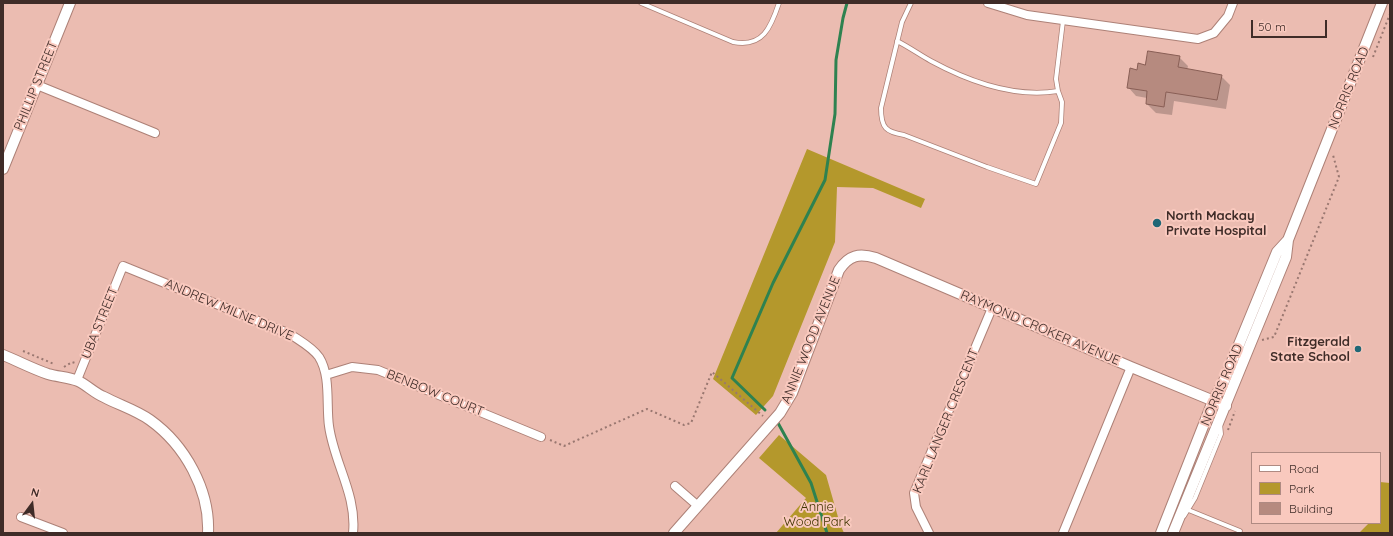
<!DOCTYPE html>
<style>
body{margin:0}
#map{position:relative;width:1393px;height:536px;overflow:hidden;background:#ebbcb1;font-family:Quicksand,sans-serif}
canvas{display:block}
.frame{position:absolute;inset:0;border:4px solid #3f2c28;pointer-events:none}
.legend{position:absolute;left:1251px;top:452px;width:130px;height:72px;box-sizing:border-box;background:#f9c9be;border:1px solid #af8a82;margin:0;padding:5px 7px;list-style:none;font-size:12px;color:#3f2c28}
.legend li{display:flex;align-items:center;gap:8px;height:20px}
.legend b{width:20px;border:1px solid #af8a82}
.north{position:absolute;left:12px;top:484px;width:40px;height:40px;-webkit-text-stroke:3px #f9c9be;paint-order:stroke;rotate:15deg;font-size:11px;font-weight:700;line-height:16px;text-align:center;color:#3f2c28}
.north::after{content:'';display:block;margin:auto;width:14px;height:18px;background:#3f2c28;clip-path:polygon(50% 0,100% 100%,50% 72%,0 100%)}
.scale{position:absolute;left:1251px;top:20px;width:76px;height:18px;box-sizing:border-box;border:2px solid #3f2c28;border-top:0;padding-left:5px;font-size:12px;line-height:14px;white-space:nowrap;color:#3f2c28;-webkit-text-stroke:3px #f9c9be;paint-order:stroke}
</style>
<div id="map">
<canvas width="1393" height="536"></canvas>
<div class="frame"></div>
<ul class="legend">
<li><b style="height:5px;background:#fff"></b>Road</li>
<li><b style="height:11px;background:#b4982c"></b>Park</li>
<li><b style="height:11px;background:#b68a7f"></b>Building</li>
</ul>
<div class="north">N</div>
<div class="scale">50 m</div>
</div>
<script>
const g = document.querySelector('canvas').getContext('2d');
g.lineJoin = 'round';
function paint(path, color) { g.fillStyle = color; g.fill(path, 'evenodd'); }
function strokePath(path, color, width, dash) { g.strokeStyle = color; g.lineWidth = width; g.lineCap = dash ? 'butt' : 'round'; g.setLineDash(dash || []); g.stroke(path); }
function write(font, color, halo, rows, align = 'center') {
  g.font = font + ' Quicksand,sans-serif'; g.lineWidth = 4; g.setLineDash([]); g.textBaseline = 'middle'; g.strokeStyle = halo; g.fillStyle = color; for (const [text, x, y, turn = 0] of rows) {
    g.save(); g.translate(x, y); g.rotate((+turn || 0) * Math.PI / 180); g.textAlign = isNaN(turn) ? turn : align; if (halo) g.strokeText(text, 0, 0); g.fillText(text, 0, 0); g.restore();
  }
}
paint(new Path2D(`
 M 807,149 L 925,199 L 921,208 L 873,188 L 837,187 L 835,242 L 773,396 L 756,415 L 713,379 Z
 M 779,435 L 826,475 L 840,524 L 844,533 L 776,533 L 806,498 L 759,458 Z
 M 1380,482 L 1390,483 L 1390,533 L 1359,533 L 1369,523 L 1380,523 Z`), '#b4982c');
paint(new Path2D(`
 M 1179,57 L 1188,66 L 1187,70 L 1221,76 L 1230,85 L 1226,109 L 1174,101 L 1172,115 L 1156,113 L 1147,104 L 1147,98 L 1136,96 L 1128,87 L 1138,71 L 1146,66 Z`), '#0003');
strokePath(new Path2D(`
 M 765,410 L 732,378 L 773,283 L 825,180 L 835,114 L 836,60 L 843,18 L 847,3
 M 778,423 L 811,483 L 827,533`), '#2e8250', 3);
const building = new Path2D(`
 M 1148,51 L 1180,56 L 1178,67 L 1222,75 L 1217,100 L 1166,92 L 1164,107 L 1146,104 L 1147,91 L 1127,88 L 1130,68 L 1137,70 L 1138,63 L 1145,65 Z`);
paint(building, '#b68a7f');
strokePath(building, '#885e55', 1);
const service = new Path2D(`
 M 641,3 L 733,42 C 763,48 771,27 779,3
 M 911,3 L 902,22 L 881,108 C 881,128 886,132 904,135 L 987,167 L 1036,184 L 1061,123 L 1062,102 L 1058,91 L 1056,79 L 1063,21
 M 897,41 C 909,47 920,55 931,61 C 968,81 1015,98 1058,91
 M 1186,509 L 1240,531
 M 1184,516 L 1195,498 L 1221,434 L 1220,424`);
const minor = new Path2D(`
 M 988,3 L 1027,15 L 1198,39 L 1214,33 L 1228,16 L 1233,3
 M 37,85 L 155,133
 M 326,375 L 352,367 L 378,370 L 541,437
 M 77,380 L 123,266 L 290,334 C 300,341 312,347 319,357 C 331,376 326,405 329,426 C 334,463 357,495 353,533
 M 675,486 L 698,506
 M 21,517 L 63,533
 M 929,533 L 916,507 L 914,493 L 992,308
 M 1063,533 L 1131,367`);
const tertiary = new Path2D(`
 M 3,169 L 70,3
 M 3,355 C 18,361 33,369 48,374 C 58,377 69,377 78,381 C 87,385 94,393 104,397 C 119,405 136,410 150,420 C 185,445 210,490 208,533
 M 674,533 L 780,413 L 792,393 L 839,270 C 849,255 859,253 876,258 L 1131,367 L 1226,406
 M 1161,533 L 1213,401 L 1224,381 L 1277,252 L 1288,240
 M 1173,533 L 1286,257 L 1288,240 L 1382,3`);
strokePath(service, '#ad8177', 5.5);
strokePath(minor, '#ad8177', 10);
strokePath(tertiary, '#ad8177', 12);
strokePath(new Path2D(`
 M 1373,57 L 1390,14
 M 1262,340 L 1274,337 L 1339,177 L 1333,155
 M 23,351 L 54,364
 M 64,367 L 72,362 L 75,363
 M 1228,430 L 1235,411
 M 550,440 L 564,446 L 647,409 L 684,425 L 691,423 L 712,372 L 763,416`), '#997770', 2, [2, 3]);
strokePath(service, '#fff', 4);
strokePath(minor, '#fff', 8);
strokePath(tertiary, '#fff', 10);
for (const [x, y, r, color] of [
 [1157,223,5,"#206776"],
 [1358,349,4,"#206776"]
]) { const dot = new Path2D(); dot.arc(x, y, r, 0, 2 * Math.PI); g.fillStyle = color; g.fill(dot); strokePath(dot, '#f9c9be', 1.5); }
write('13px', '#3f2c28', '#f9c9be', [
 ["PHILLIP STREET",36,86,-68],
 ["NORRIS ROAD",1349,88,-68],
 ["ANDREW MILNE DRIVE",229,310,23],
 ["UBA STREET",100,323,-68],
 ["RAYMOND CROKER AVENUE",1040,328,23],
 ["ANNIE WOOD AVENUE",811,340,-68],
 ["NORRIS ROAD",1222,385,-67],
 ["BENBOW COURT",435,393,22],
 ["KARL LANGER CRESCENT",946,421,-68]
]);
write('bold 13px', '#3f2c28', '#f9c9be', [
 ["North Mackay",1166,216],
 ["Private Hospital",1166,231],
 ["Fitzgerald",1350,342,"right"],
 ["State School",1350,357,"right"]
], 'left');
write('13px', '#413500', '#f9c9be', [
 ["Annie",817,507],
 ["Wood Park",817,522]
]);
</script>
